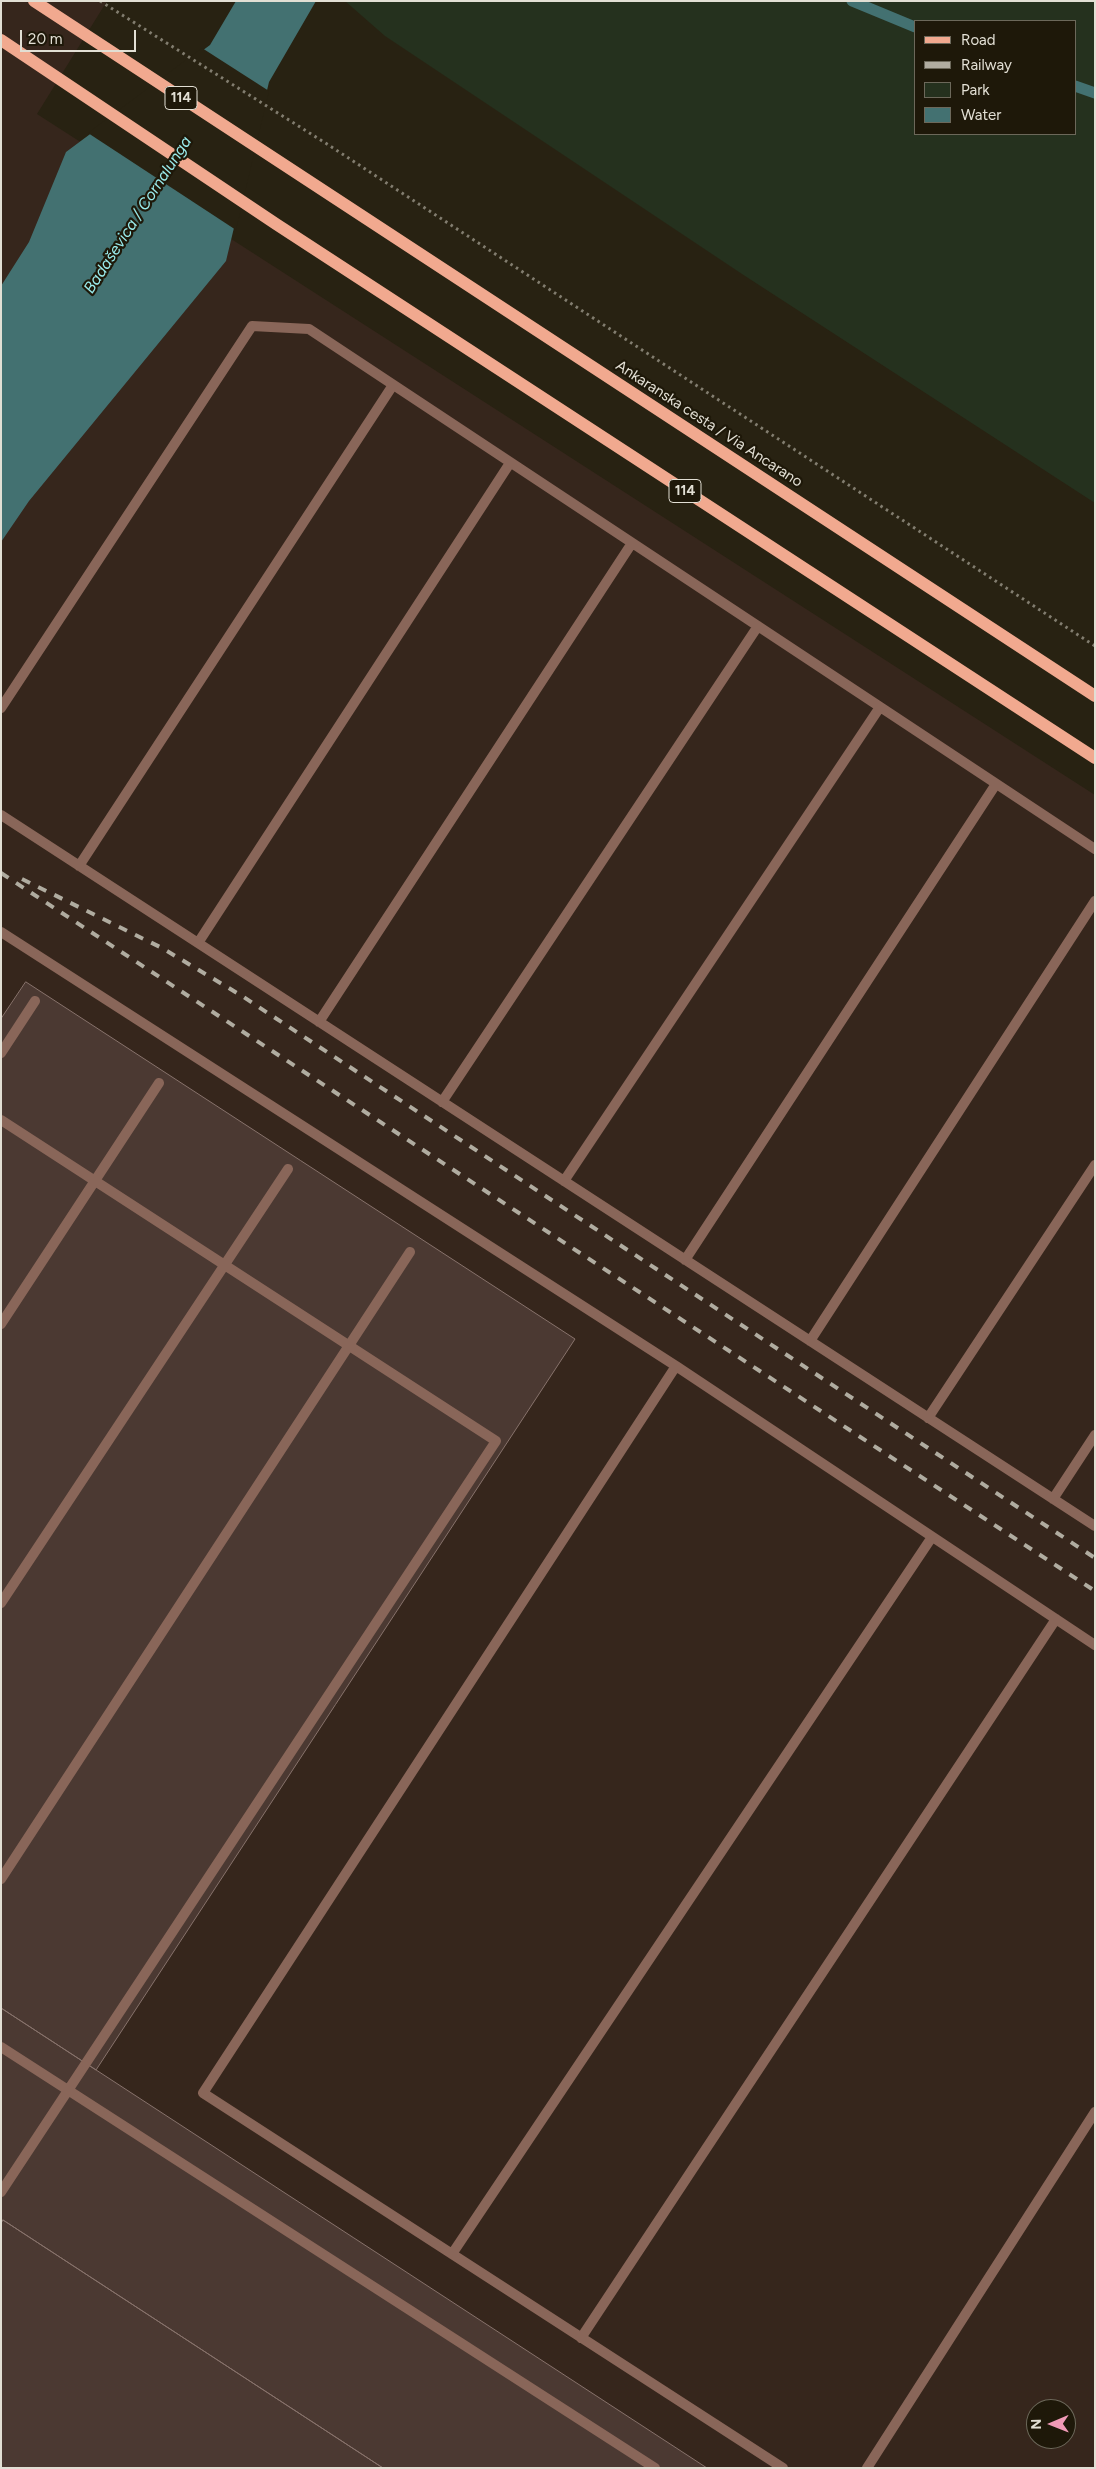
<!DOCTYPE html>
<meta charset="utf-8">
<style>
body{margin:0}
#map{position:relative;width:1096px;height:2469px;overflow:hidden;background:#282212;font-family:Figtree,sans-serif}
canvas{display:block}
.frame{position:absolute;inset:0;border:2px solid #e2dfd4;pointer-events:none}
.legend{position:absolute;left:914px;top:20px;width:162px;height:115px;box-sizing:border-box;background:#1e1809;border:1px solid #6c685a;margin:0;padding:6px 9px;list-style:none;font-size:15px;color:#e2dfd4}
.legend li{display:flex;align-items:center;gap:10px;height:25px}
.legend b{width:25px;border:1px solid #6c685a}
.north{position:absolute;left:1026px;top:2399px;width:50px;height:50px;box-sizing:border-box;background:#1e1809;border:1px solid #6c685a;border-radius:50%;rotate:269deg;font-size:14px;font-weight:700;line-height:20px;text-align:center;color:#e2dfd4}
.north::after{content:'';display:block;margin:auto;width:18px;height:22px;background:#f09ab7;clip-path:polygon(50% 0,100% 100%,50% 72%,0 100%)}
.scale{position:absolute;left:20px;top:30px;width:116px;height:22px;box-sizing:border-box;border:2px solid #e2dfd4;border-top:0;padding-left:6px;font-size:15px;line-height:18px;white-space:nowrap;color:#e2dfd4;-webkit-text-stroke:4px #1e1809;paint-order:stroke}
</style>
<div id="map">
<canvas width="1096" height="2469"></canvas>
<div class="frame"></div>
<ul class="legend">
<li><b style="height:6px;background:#f1a98f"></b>Road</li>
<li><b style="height:6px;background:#b0aca0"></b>Railway</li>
<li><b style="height:14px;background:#25311e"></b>Park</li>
<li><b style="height:14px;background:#437171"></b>Water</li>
</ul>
<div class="north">N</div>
<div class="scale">20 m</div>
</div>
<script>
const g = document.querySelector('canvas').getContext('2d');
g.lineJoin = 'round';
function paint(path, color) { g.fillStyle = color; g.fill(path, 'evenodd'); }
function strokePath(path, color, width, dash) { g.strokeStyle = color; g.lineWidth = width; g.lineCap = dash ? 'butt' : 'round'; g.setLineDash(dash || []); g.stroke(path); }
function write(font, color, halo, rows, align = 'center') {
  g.font = font + ' Figtree,sans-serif'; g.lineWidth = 4.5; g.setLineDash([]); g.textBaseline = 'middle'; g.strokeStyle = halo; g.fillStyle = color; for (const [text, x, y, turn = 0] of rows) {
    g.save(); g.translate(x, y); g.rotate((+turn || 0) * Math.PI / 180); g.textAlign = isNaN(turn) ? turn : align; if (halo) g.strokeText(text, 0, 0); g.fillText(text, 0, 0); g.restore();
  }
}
paint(new Path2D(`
 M 1,1 L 107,1 L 37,114 L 1095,795 L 1095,2468 L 1,2468 ZM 1036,2409 L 1066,2409 L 1066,2439 L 1036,2439 Z`), '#36261c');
paint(new Path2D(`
 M 345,1 L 1095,1 L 1095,503 L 742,274 L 385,36 ZM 915,21 L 1075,21 L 1075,134 L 915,134 Z`), '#25311e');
paint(new Path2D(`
 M 236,1 L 316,1 L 269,82 L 226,261 L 29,501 L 1,542 L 1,286 L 29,242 L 66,152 L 210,45 Z`), '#437171');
paint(new Path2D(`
 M 202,48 L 269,91 L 236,230 L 88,133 Z`), '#282212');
strokePath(new Path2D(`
 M 852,1 L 915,27
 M 1075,86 L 1095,93`), '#437171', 11);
const building = new Path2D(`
 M 26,982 L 575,1339 L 96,2070 L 1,2008 L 1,1019 Z
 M 1,2008 L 707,2468 L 383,2468 L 3,2220 L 1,2223 Z
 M 3,2220 L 383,2468 L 1,2468 L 1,2223 Z`);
paint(building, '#4b3932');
strokePath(building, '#87726b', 1);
strokePath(new Path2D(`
 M 100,1 L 327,144 L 1095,646`), '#827d6f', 3, [2.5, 4]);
strokePath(new Path2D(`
 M 1,708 L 252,326 L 309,329 L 1095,849
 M 1,815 L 1095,1526
 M 79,866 L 393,385
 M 1,932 L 676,1366
 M 198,943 L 510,463
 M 319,1022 L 632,543
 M 1,1053 L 35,1001
 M 442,1102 L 758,626
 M 1,1120 L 496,1441 L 1,2192
 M 564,1181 L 880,707
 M 685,1260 L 996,784
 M 1,1324 L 159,1083
 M 810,1341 L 1095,901
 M 928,1418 L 1095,1165
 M 1053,1499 L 1095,1435
 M 1,1603 L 288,1169
 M 1,1879 L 410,1252
 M 1,2047 L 655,2468
 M 452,2254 L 932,1537
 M 581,2338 L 1056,1619
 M 783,2468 L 203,2093 L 676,1366 L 1095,1645
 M 867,2468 L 1095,2112`), '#896659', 10);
strokePath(new Path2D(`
 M 34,1 L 1095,696
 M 1,40 L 276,224 L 1095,758`), '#f1a98f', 12);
strokePath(new Path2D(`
 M 1,873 L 1095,1591
 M 22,879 L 162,948 L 242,996 L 1095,1558`), '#b0aca0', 4, [9, 9]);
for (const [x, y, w] of [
 [181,98,32],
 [685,491,32]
]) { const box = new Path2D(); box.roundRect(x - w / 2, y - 11.5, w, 23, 4); g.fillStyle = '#1e1809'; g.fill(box); strokePath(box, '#e2dfd4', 1); }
write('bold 14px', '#e2dfd4', null, [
 ["114",181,98],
 ["114",685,491]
]);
write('15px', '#e2dfd4', '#1e1809', [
 ["Ankaranska cesta / Via Ancarano",709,424,33]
]);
write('italic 16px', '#9aeced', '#1e1809', [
 ["Badaševica / Cornalunga",138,215,-57]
]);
</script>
